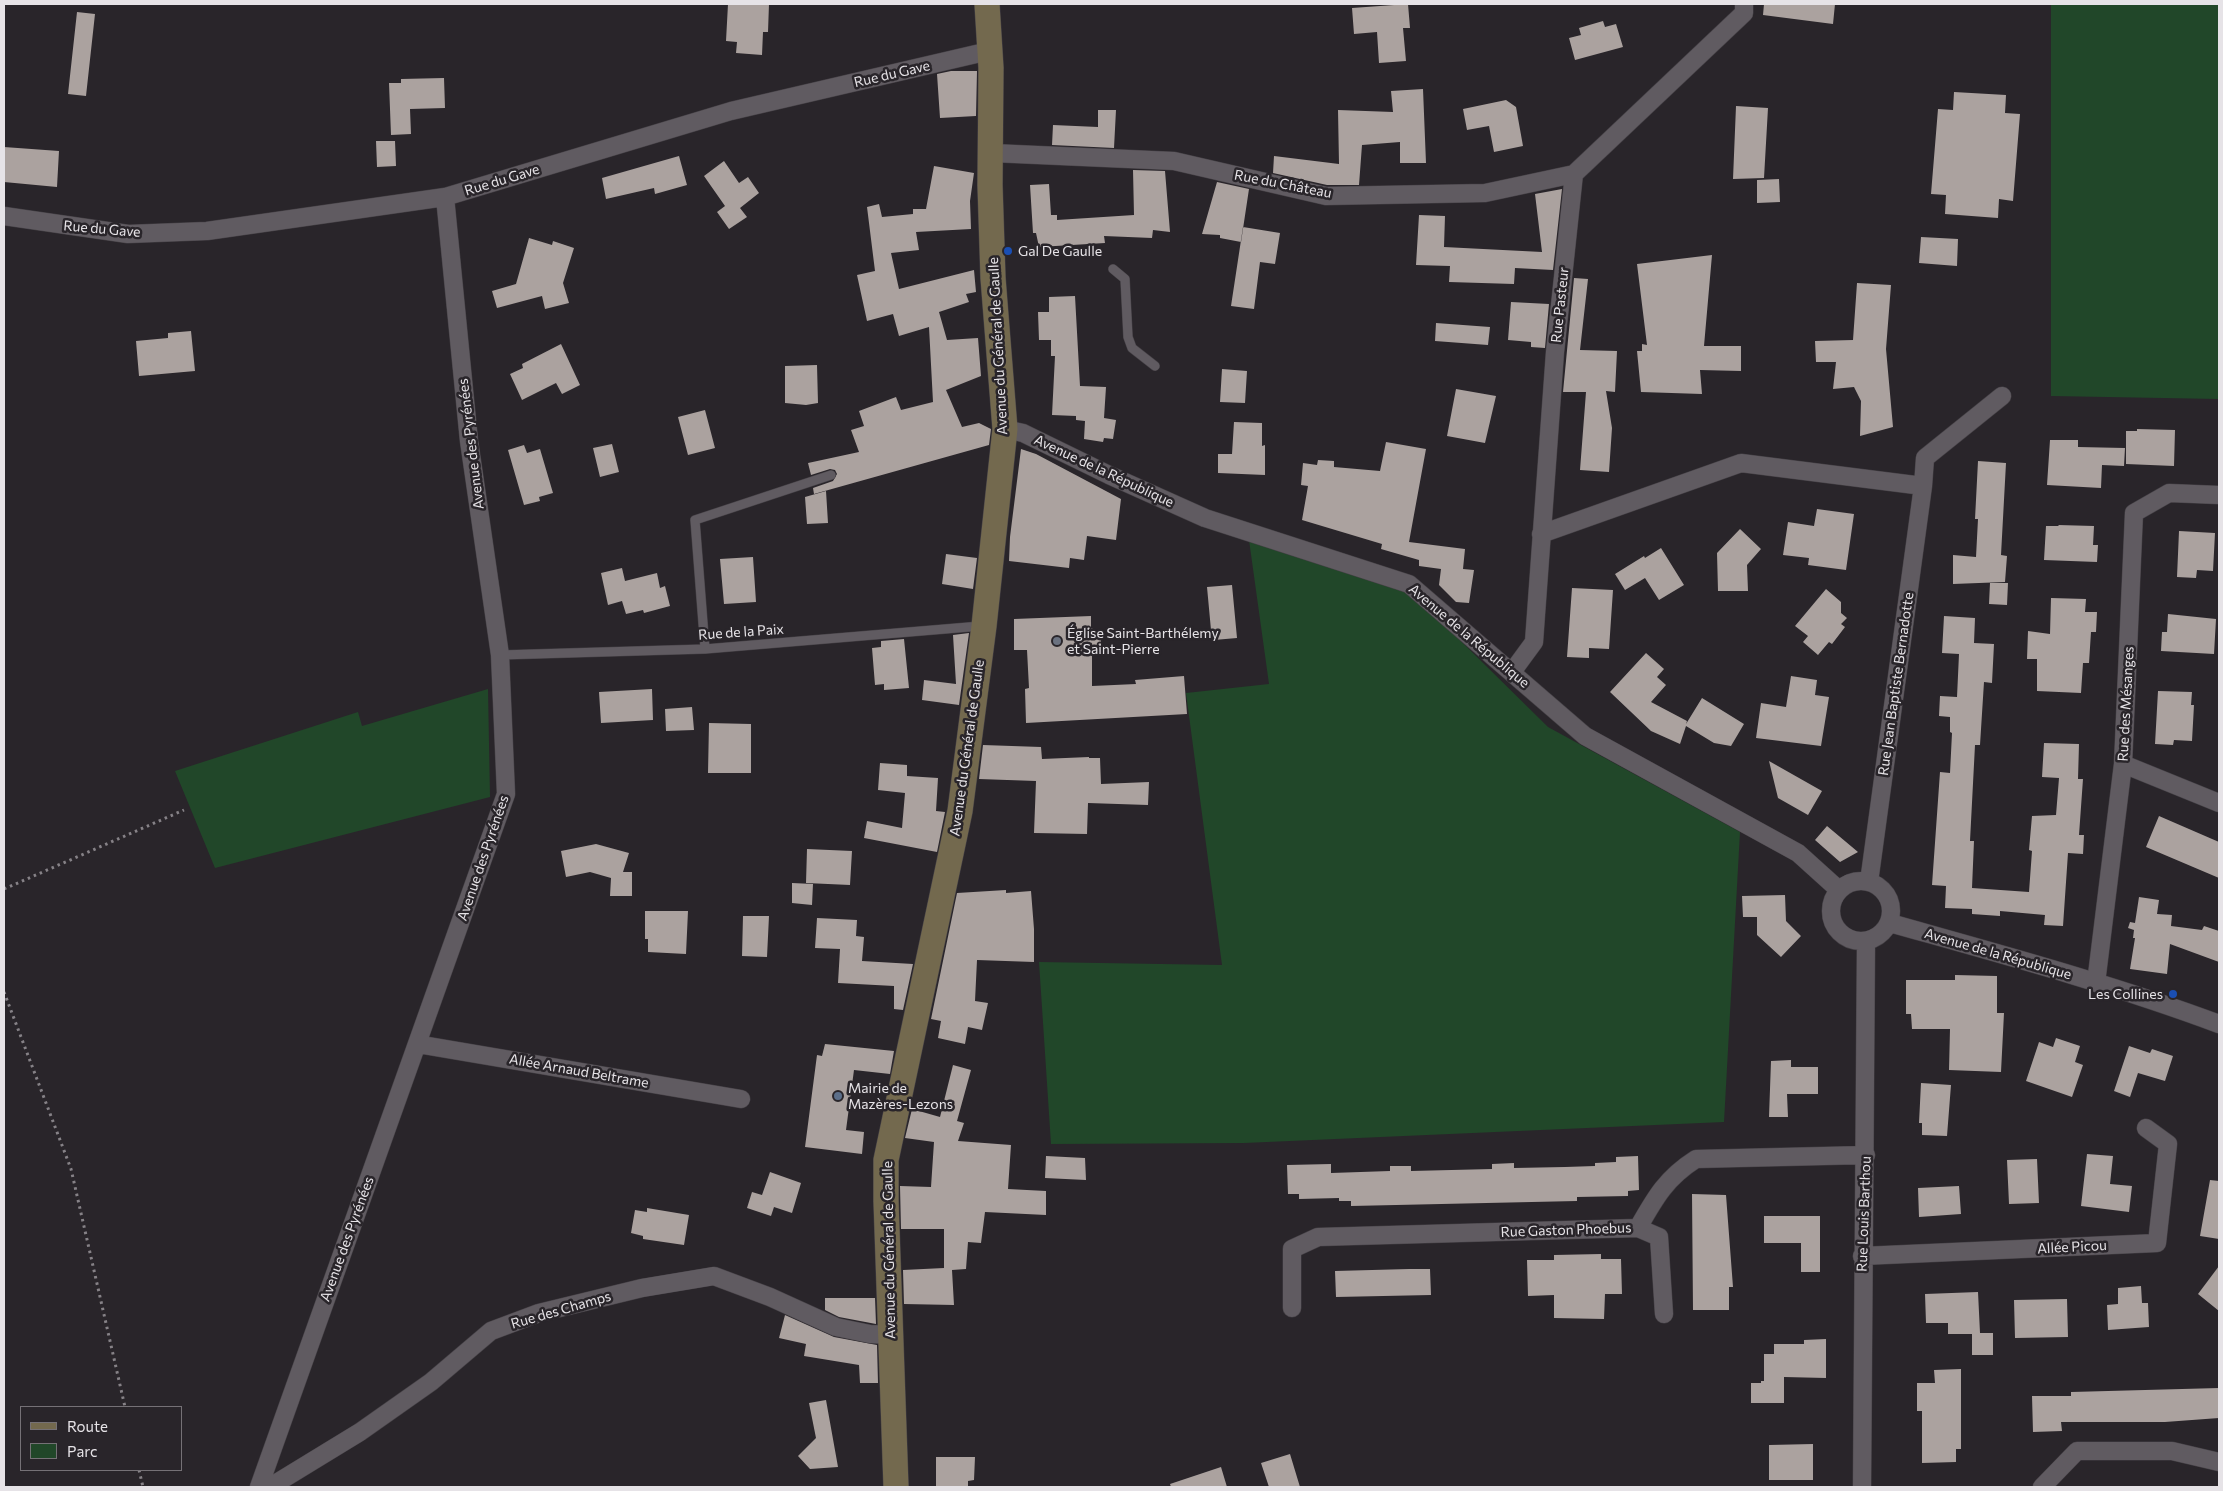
<!DOCTYPE html>
<meta charset="utf-8">
<style>
body{margin:0}
#map{position:relative;width:2223px;height:1491px;overflow:hidden;background:#29252a;font-family:Commissioner,sans-serif}
canvas{display:block}
.frame{position:absolute;inset:0;border:5px solid #e6e3e7;pointer-events:none}
.legend{position:absolute;left:20px;top:1406px;width:162px;height:65px;box-sizing:border-box;background:#29252a;border:1px solid #757176;margin:0;padding:6px 9px;list-style:none;font-size:15px;color:#e6e3e7}
.legend li{display:flex;align-items:center;gap:10px;height:25px}
.legend b{width:25px;border:1px solid #757176}
</style>
<div id="map">
<canvas width="2223" height="1491"></canvas>
<div class="frame"></div>
<ul class="legend">
<li><b style="height:6px;background:#73694e"></b>Route</li>
<li><b style="height:14px;background:#214729"></b>Parc</li>
</ul>
</div>
<script>
const g = document.querySelector('canvas').getContext('2d');
g.lineJoin = 'round';
function paint(path, color) { g.fillStyle = color; g.fill(path, 'evenodd'); }
function strokePath(path, color, width, dash) { g.strokeStyle = color; g.lineWidth = width; g.lineCap = dash ? 'butt' : 'round'; g.setLineDash(dash || []); g.stroke(path); }
function write(font, color, halo, rows, align = 'center') {
  g.font = font + ' Commissioner,sans-serif'; g.lineWidth = 5; g.setLineDash([]); g.textBaseline = 'middle'; g.strokeStyle = halo; g.fillStyle = color; for (const [text, x, y, turn = 0] of rows) {
    g.save(); g.translate(x, y); g.rotate((+turn || 0) * Math.PI / 180); g.textAlign = isNaN(turn) ? turn : align; if (halo) g.strokeText(text, 0, 0); g.fillText(text, 0, 0); g.restore();
  }
}
paint(new Path2D(`
 M 2051,4 L 2219,4 L 2219,399 L 2051,396 Z
 M 1249,540 L 1405,586 L 1548,727 L 1740,832 L 1724,1122 L 1244,1143 L 1051,1144 L 1039,962 L 1222,965 L 1186,693 L 1269,684 Z
 M 488,689 L 490,797 L 215,868 L 175,771 L 358,712 L 362,726 Z`), '#214729');
paint(new Path2D(`
 M 728,4 L 769,4 L 768,32 L 763,32 L 762,55 L 736,53 L 737,42 L 726,41 Z
 M 1408,4 L 1410,28 L 1403,28 L 1406,61 L 1379,63 L 1377,32 L 1354,34 L 1352,8 Z
 M 1764,4 L 1835,4 L 1833,24 L 1763,15 Z
 M 77,12 L 95,14 L 86,96 L 68,94 Z
 M 1603,21 L 1605,27 L 1616,24 L 1623,47 L 1575,60 L 1569,38 L 1581,35 L 1579,28 Z
 M 951,71 L 977,71 L 976,116 L 940,118 L 937,74 Z
 M 444,78 L 445,108 L 410,109 L 411,134 L 391,135 L 389,83 L 401,83 L 401,79 Z
 M 1423,89 L 1426,163 L 1400,163 L 1400,142 L 1362,145 L 1359,185 L 1327,185 L 1273,173 L 1274,156 L 1339,164 L 1338,110 L 1393,112 L 1391,91 Z
 M 1954,92 L 2006,95 L 2005,113 L 2020,114 L 2013,201 L 1999,199 L 1998,218 L 1945,214 L 1946,195 L 1931,194 L 1938,109 L 1953,110 Z
 M 1506,100 L 1516,107 L 1523,146 L 1494,152 L 1489,126 L 1467,130 L 1463,109 Z
 M 1736,106 L 1768,108 L 1764,178 L 1733,179 Z
 M 1098,110 L 1116,110 L 1114,148 L 1052,145 L 1053,125 L 1098,127 Z
 M 376,141 L 395,141 L 396,166 L 377,167 Z
 M 4,147 L 59,151 L 57,187 L 4,182 Z
 M 679,156 L 687,185 L 655,194 L 654,188 L 606,199 L 602,178 Z
 M 724,161 L 739,183 L 748,177 L 759,193 L 740,208 L 747,217 L 729,229 L 717,212 L 725,206 L 704,176 Z
 M 934,166 L 974,173 L 970,201 L 971,229 L 916,232 L 919,250 L 891,253 L 899,289 L 974,270 L 976,292 L 966,294 L 969,302 L 939,312 L 947,340 L 978,338 L 981,376 L 946,390 L 962,427 L 979,423 L 991,429 L 989,445 L 814,494 L 813,488 L 833,481 L 837,474 L 835,470 L 830,469 L 811,475 L 808,463 L 859,452 L 851,430 L 864,426 L 859,411 L 896,397 L 901,410 L 933,402 L 929,327 L 899,336 L 893,314 L 867,321 L 857,275 L 875,271 L 867,207 L 879,204 L 882,217 L 913,214 L 913,209 L 926,209 Z
 M 1133,170 L 1165,171 L 1170,232 L 1153,230 L 1152,238 L 1104,236 L 1105,243 L 1039,247 L 1036,233 L 1033,233 L 1030,185 L 1049,184 L 1051,215 L 1057,215 L 1057,220 L 1134,215 Z
 M 1779,179 L 1780,202 L 1757,203 L 1757,180 Z
 M 1217,182 L 1249,189 L 1241,242 L 1220,238 L 1220,235 L 1202,234 Z
 M 1562,189 L 1553,270 L 1515,268 L 1514,284 L 1449,282 L 1450,266 L 1416,265 L 1419,215 L 1445,216 L 1444,247 L 1542,252 L 1535,194 Z
 M 1243,227 L 1280,233 L 1275,264 L 1260,262 L 1254,309 L 1231,306 Z
 M 1921,237 L 1958,239 L 1957,266 L 1919,263 Z
 M 529,238 L 552,245 L 553,241 L 574,248 L 563,283 L 569,303 L 545,309 L 542,296 L 497,308 L 492,291 L 516,284 Z
 M 1712,255 L 1704,346 L 1741,346 L 1741,371 L 1700,370 L 1702,394 L 1641,392 L 1637,351 L 1642,351 L 1642,344 L 1647,345 L 1637,264 Z
 M 1574,278 L 1588,279 L 1580,350 L 1617,351 L 1615,392 L 1606,391 L 1612,428 L 1609,472 L 1580,470 L 1586,392 L 1563,392 Z
 M 1857,283 L 1891,285 L 1886,349 L 1893,427 L 1860,436 L 1861,401 L 1854,387 L 1833,389 L 1836,362 L 1816,362 L 1815,341 L 1853,340 Z
 M 1075,296 L 1080,386 L 1106,387 L 1104,418 L 1116,420 L 1113,439 L 1104,438 L 1103,442 L 1084,439 L 1085,421 L 1076,420 L 1076,416 L 1052,415 L 1055,356 L 1051,356 L 1051,340 L 1039,340 L 1038,312 L 1049,312 L 1049,297 Z
 M 1511,302 L 1549,304 L 1545,348 L 1531,347 L 1531,342 L 1508,340 Z
 M 1436,323 L 1490,327 L 1488,345 L 1435,341 Z
 M 191,331 L 195,371 L 139,376 L 136,341 L 168,338 L 168,333 Z
 M 561,344 L 580,385 L 562,394 L 556,383 L 522,400 L 510,374 L 523,368 L 522,364 Z
 M 817,365 L 818,403 L 806,405 L 785,403 L 785,366 Z
 M 1222,369 L 1247,371 L 1245,403 L 1220,402 Z
 M 1456,389 L 1496,396 L 1485,443 L 1447,436 Z
 M 705,410 L 715,448 L 688,455 L 678,417 Z
 M 1234,422 L 1262,423 L 1262,446 L 1265,445 L 1265,475 L 1218,473 L 1218,454 L 1232,454 Z
 M 2137,429 L 2175,430 L 2174,466 L 2126,464 L 2126,431 L 2137,431 Z
 M 2050,440 L 2078,440 L 2078,447 L 2125,448 L 2124,466 L 2102,465 L 2101,488 L 2047,485 Z
 M 1386,442 L 1426,449 L 1409,542 L 1465,549 L 1463,569 L 1474,570 L 1469,603 L 1456,602 L 1439,585 L 1441,569 L 1419,566 L 1419,560 L 1381,549 L 1382,544 L 1302,520 L 1308,486 L 1301,485 L 1303,463 L 1317,465 L 1318,460 L 1334,461 L 1334,467 L 1380,471 Z
 M 612,444 L 619,472 L 600,477 L 593,448 Z
 M 524,445 L 527,453 L 540,449 L 553,493 L 539,497 L 540,501 L 524,505 L 508,450 Z
 M 1021,449 L 1036,454 L 1121,499 L 1116,540 L 1087,536 L 1084,560 L 1070,558 L 1069,568 L 1009,561 L 1010,537 Z
 M 1978,461 L 2006,463 L 2001,555 L 2007,556 L 2005,582 L 1953,584 L 1953,555 L 1976,557 L 1978,519 L 1975,519 Z
 M 826,491 L 828,523 L 807,524 L 805,497 Z
 M 1817,509 L 1854,514 L 1846,570 L 1808,565 L 1809,558 L 1783,555 L 1788,522 L 1814,526 Z
 M 2058,525 L 2094,526 L 2093,545 L 2098,545 L 2097,562 L 2044,560 L 2046,526 L 2059,526 Z
 M 1740,529 L 1761,549 L 1747,565 L 1748,591 L 1718,591 L 1717,553 Z
 M 2179,531 L 2215,533 L 2213,571 L 2197,570 L 2196,578 L 2177,577 Z
 M 1661,548 L 1684,585 L 1659,600 L 1645,578 L 1625,590 L 1615,574 L 1644,556 L 1645,558 Z
 M 946,554 L 977,558 L 973,589 L 942,584 Z
 M 753,557 L 756,602 L 724,604 L 720,559 Z
 M 622,568 L 625,581 L 657,573 L 660,588 L 665,586 L 670,606 L 644,613 L 643,610 L 626,614 L 622,601 L 608,605 L 601,573 Z
 M 1990,583 L 2008,583 L 2007,605 L 1989,604 Z
 M 1232,585 L 1237,638 L 1214,640 L 1214,630 L 1211,630 L 1207,587 Z
 M 1572,588 L 1613,590 L 1609,649 L 1589,648 L 1589,658 L 1567,657 Z
 M 1826,589 L 1841,602 L 1841,613 L 1847,618 L 1841,624 L 1845,627 L 1832,644 L 1829,642 L 1818,655 L 1803,642 L 1808,636 L 1795,626 Z
 M 2051,598 L 2086,599 L 2085,612 L 2097,612 L 2096,632 L 2091,632 L 2089,663 L 2083,663 L 2081,693 L 2037,691 L 2037,659 L 2027,659 L 2028,631 L 2050,634 Z
 M 2168,614 L 2216,619 L 2214,654 L 2161,651 L 2162,632 L 2167,632 Z
 M 1091,616 L 1091,628 L 1101,633 L 1101,648 L 1092,653 L 1092,686 L 1136,684 L 1135,680 L 1184,676 L 1187,714 L 1026,723 L 1025,689 L 1029,688 L 1027,650 L 1014,650 L 1014,619 Z
 M 1944,616 L 1975,618 L 1974,643 L 1994,644 L 1992,683 L 1984,682 L 1980,745 L 1975,745 L 1970,841 L 1974,841 L 1972,888 L 2029,892 L 2032,851 L 2029,850 L 2032,816 L 2056,815 L 2059,778 L 2042,777 L 2044,743 L 2079,744 L 2078,779 L 2083,779 L 2079,835 L 2084,835 L 2083,854 L 2068,853 L 2063,926 L 2044,925 L 2045,915 L 2000,911 L 2000,916 L 1972,914 L 1972,909 L 1945,908 L 1946,886 L 1932,885 L 1940,772 L 1950,773 L 1952,733 L 1950,732 L 1950,717 L 1939,716 L 1940,696 L 1957,697 L 1959,654 L 1942,653 Z
 M 969,633 L 959,705 L 922,700 L 924,680 L 956,684 L 953,635 Z
 M 904,639 L 909,688 L 884,690 L 884,684 L 875,685 L 872,648 L 881,647 L 881,641 Z
 M 1646,653 L 1664,669 L 1657,677 L 1666,685 L 1651,702 L 1687,721 L 1686,724 L 1702,698 L 1744,724 L 1731,746 L 1714,743 L 1686,726 L 1680,744 L 1651,731 L 1610,692 Z
 M 1791,676 L 1817,680 L 1815,695 L 1829,697 L 1821,746 L 1756,738 L 1761,703 L 1786,707 Z
 M 652,689 L 653,720 L 601,723 L 599,692 Z
 M 2158,691 L 2192,692 L 2191,705 L 2194,705 L 2192,741 L 2174,740 L 2173,745 L 2155,744 Z
 M 692,707 L 694,730 L 666,731 L 665,709 Z
 M 709,723 L 751,724 L 751,773 L 708,773 Z
 M 983,745 L 1041,747 L 1042,759 L 1089,757 L 1089,758 L 1100,758 L 1101,784 L 1149,782 L 1148,805 L 1088,803 L 1087,834 L 1034,833 L 1036,781 L 979,779 Z
 M 1769,761 L 1822,791 L 1808,815 L 1778,798 Z
 M 880,763 L 907,765 L 907,776 L 938,778 L 936,811 L 945,812 L 937,852 L 864,838 L 867,821 L 902,828 L 905,793 L 878,790 Z
 M 2159,816 L 2219,842 L 2219,878 L 2146,847 Z
 M 1827,826 L 1858,852 L 1840,862 L 1815,840 Z
 M 596,844 L 629,853 L 623,872 L 632,872 L 632,896 L 610,896 L 611,878 L 590,872 L 566,877 L 561,851 Z
 M 807,849 L 852,851 L 850,885 L 806,883 Z
 M 792,883 L 813,884 L 812,905 L 792,903 Z
 M 1006,890 L 1006,893 L 1031,891 L 1034,929 L 1034,962 L 977,960 L 975,1001 L 988,1003 L 982,1030 L 968,1027 L 965,1044 L 938,1038 L 941,1021 L 931,1019 L 957,893 Z
 M 1785,895 L 1786,921 L 1801,936 L 1781,957 L 1757,935 L 1757,917 L 1743,917 L 1742,896 Z
 M 2139,897 L 2159,900 L 2157,914 L 2172,915 L 2171,926 L 2202,930 L 2204,926 L 2219,931 L 2219,962 L 2170,944 L 2167,974 L 2130,969 L 2135,938 L 2133,938 L 2134,930 L 2128,928 L 2130,922 L 2135,923 Z
 M 645,911 L 688,911 L 686,954 L 648,952 L 648,939 L 645,939 Z
 M 743,916 L 769,916 L 767,957 L 742,956 Z
 M 817,918 L 857,920 L 856,936 L 864,937 L 862,961 L 913,964 L 903,1010 L 894,1009 L 894,986 L 838,983 L 840,949 L 815,948 Z
 M 1955,975 L 1997,976 L 1997,1013 L 2004,1013 L 2001,1072 L 1949,1070 L 1950,1029 L 1912,1029 L 1911,1014 L 1906,1014 L 1906,980 L 1955,980 Z
 M 2056,1038 L 2080,1046 L 2075,1062 L 2083,1065 L 2072,1097 L 2026,1081 L 2039,1042 L 2053,1047 Z
 M 825,1044 L 894,1051 L 890,1074 L 854,1070 L 846,1130 L 864,1132 L 862,1154 L 805,1147 L 817,1055 L 822,1056 Z
 M 2129,1046 L 2150,1053 L 2152,1049 L 2173,1056 L 2165,1081 L 2138,1073 L 2130,1097 L 2114,1091 Z
 M 1791,1060 L 1791,1067 L 1818,1067 L 1818,1094 L 1787,1094 L 1788,1117 L 1769,1117 L 1771,1061 Z
 M 953,1065 L 971,1070 L 957,1121 L 964,1123 L 958,1141 L 1011,1145 L 1008,1189 L 1046,1191 L 1046,1215 L 985,1212 L 981,1243 L 968,1242 L 966,1269 L 952,1270 L 954,1305 L 904,1304 L 903,1270 L 944,1268 L 944,1229 L 901,1229 L 900,1186 L 931,1187 L 934,1142 L 905,1138 L 912,1109 L 940,1117 Z
 M 1921,1083 L 1951,1085 L 1947,1136 L 1922,1135 L 1922,1123 L 1919,1123 Z
 M 2087,1154 L 2113,1156 L 2110,1184 L 2132,1186 L 2129,1212 L 2081,1206 Z
 M 1046,1156 L 1085,1158 L 1086,1180 L 1045,1178 Z
 M 1638,1156 L 1639,1190 L 1628,1191 L 1628,1196 L 1577,1197 L 1577,1201 L 1351,1206 L 1351,1201 L 1339,1201 L 1339,1198 L 1299,1199 L 1299,1194 L 1288,1194 L 1287,1165 L 1331,1164 L 1331,1173 L 1390,1171 L 1390,1166 L 1411,1166 L 1411,1171 L 1492,1169 L 1492,1164 L 1514,1163 L 1514,1168 L 1565,1167 L 1595,1166 L 1595,1163 L 1616,1162 L 1616,1157 Z
 M 2037,1159 L 2039,1203 L 2009,1204 L 2007,1160 Z
 M 770,1172 L 801,1183 L 792,1213 L 774,1207 L 771,1216 L 747,1208 L 752,1192 L 762,1195 Z
 M 2210,1180 L 2219,1181 L 2219,1239 L 2200,1236 Z
 M 1959,1186 L 1961,1214 L 1919,1217 L 1918,1188 Z
 M 1692,1194 L 1726,1195 L 1733,1287 L 1729,1287 L 1729,1310 L 1693,1310 Z
 M 647,1208 L 689,1215 L 684,1245 L 643,1239 L 643,1236 L 631,1233 L 635,1210 L 647,1212 Z
 M 1764,1216 L 1820,1216 L 1820,1272 L 1801,1272 L 1801,1243 L 1764,1243 Z
 M 1601,1254 L 1601,1259 L 1621,1259 L 1622,1294 L 1605,1294 L 1604,1319 L 1554,1318 L 1554,1295 L 1528,1296 L 1527,1260 L 1554,1260 L 1554,1255 Z
 M 2219,1266 L 2219,1311 L 2198,1294 Z
 M 1409,1269 L 1430,1269 L 1431,1295 L 1336,1297 L 1335,1271 Z
 M 2141,1286 L 2142,1303 L 2148,1303 L 2149,1327 L 2108,1330 L 2107,1305 L 2118,1304 L 2118,1288 Z
 M 1978,1292 L 1980,1333 L 1993,1333 L 1993,1355 L 1972,1355 L 1972,1334 L 1948,1334 L 1948,1323 L 1926,1323 L 1925,1294 Z
 M 825,1298 L 875,1298 L 876,1324 L 839,1317 L 825,1310 Z
 M 2067,1299 L 2068,1337 L 2015,1338 L 2014,1300 Z
 M 785,1315 L 834,1337 L 877,1345 L 878,1383 L 860,1383 L 859,1365 L 804,1356 L 806,1344 L 779,1338 Z
 M 1826,1339 L 1826,1378 L 1784,1377 L 1784,1403 L 1751,1403 L 1751,1383 L 1761,1383 L 1761,1381 L 1764,1381 L 1764,1354 L 1774,1354 L 1774,1344 L 1804,1344 L 1804,1340 Z
 M 1961,1369 L 1961,1449 L 1956,1449 L 1956,1462 L 1922,1463 L 1922,1411 L 1917,1411 L 1917,1383 L 1935,1383 L 1934,1370 Z
 M 2219,1388 L 2219,1418 L 2165,1422 L 2061,1422 L 2062,1431 L 2033,1432 L 2032,1396 L 2071,1396 L 2071,1392 Z
 M 826,1400 L 838,1467 L 810,1469 L 798,1456 L 816,1438 L 809,1403 Z
 M 1813,1444 L 1813,1480 L 1769,1480 L 1769,1445 Z
 M 1290,1454 L 1300,1487 L 1269,1487 L 1261,1463 Z
 M 936,1457 L 975,1457 L 974,1480 L 968,1481 L 968,1487 L 936,1487 Z
 M 1221,1467 L 1227,1487 L 1171,1487 L 1170,1484 Z`), '#aba29f');
const service = new Path2D(`
 M 1113,269 L 1125,279 L 1128,337 L 1132,348 L 1155,366
 M 705,649 L 695,520 L 831,475
 M 500,655 L 705,649 L 981,626`);
const minor = new Path2D(`
 M 992,153 L 1174,161 L 1326,196 L 1485,193 L 1574,174
 M 4,216 L 128,234 L 207,231 L 445,197 L 731,111 L 989,51
 M 1005,429 L 1023,433 L 1109,475 L 1205,518 L 1409,584 L 1585,736 L 1798,853 L 1839,890
 M 1923,486 L 1925,458 L 2002,396
 M 1541,534 L 1741,463 L 1923,486 L 1869,882
 M 1512,672 L 1534,642 L 1555,352 L 1574,174 L 1744,13 L 1744,4
 M 2123,764 L 2219,803
 M1831 911a30 30 0 1 1 60 0a30 30 0 1 1-60 0Z
 M 1890,923 C 2000,954 2112,984 2219,1024
 M 2096,983 L 2123,764 L 2134,513 L 2169,493 L 2219,495
 M 417,1044 L 741,1099
 M 1638,1228 L 1659,1237 L 1664,1314
 M 1862,1256 L 2157,1243 L 2168,1144 L 2146,1128
 M 1292,1308 L 1292,1249 L 1318,1237 L 1638,1228 C 1655,1198 1666,1178 1696,1159 L 1866,1155
 M 259,1487 L 506,794 L 500,655 L 469,441 L 445,197
 M 270,1487 L 360,1432 L 431,1382 L 491,1331 L 539,1313 L 642,1288 L 714,1276 L 770,1297 L 836,1327 L 870,1334 L 890,1335
 M 1862,1487 L 1866,942
 M 2042,1487 L 2077,1451 L 2172,1451 L 2219,1462`);
const secondary = new Path2D(`
 M 896,1487 L 886,1201 L 886,1160 L 960,811 L 984,626 L 1005,429 L 993,278 L 990,185 L 991,68 L 987,4`);
strokePath(service, '#454146', 10);
strokePath(minor, '#454146', 19);
strokePath(secondary, '#454146', 26);
strokePath(new Path2D(`
 M 4,889 L 184,810
 M 4,992 L 71,1169 L 125,1407
 M 139,1470 L 143,1487`), '#868287', 3, [2.5, 4]);
strokePath(service, '#605b61', 9);
strokePath(minor, '#605b61', 18);
strokePath(secondary, '#73694e', 25);
for (const [x, y, r, color] of [
 [1008,251,5,"#1a4fb4"],
 [1057,641,5,"#6b7280"],
 [2173,994,5,"#1a4fb4"],
 [838,1096,5,"#5c6f8a"]
]) { const dot = new Path2D(); dot.arc(x, y, r, 0, 2 * Math.PI); g.fillStyle = color; g.fill(dot); strokePath(dot, '#29252a', 2); }
write('14px', '#e6e3e7', '#29252a', [
 ["Rue du Gave",892,74,-13],
 ["Rue du Gave",502,180,-17],
 ["Rue du Château",1283,184,11],
 ["Rue du Gave",102,229,5],
 ["Rue Pasteur",1560,305,-84],
 ["Avenue du Général de Gaulle",998,346,-93],
 ["Avenue des Pyrénées",471,444,-97],
 ["Avenue de la République",1104,471,25],
 ["Rue de la Paix",741,632,-4],
 ["Avenue de la République",1469,636,40],
 ["Rue Jean Baptiste Bernadotte",1896,684,-82],
 ["Rue des Mésanges",2126,704,-87],
 ["Avenue du Général de Gaulle",967,748,-82],
 ["Avenue des Pyrénées",483,858,-71],
 ["Avenue de la République",1998,954,16],
 ["Allée Arnaud Beltrame",579,1071,10],
 ["Rue Louis Barthou",1864,1214,-88],
 ["Rue Gaston Phoebus",1566,1230,-2],
 ["Avenue des Pyrénées",347,1239,-70],
 ["Allée Picou",2072,1247,-3],
 ["Avenue du Général de Gaulle",889,1250,-91],
 ["Rue des Champs",561,1310,-16]
]);
write('14px', '#e6e3e7', '#29252a', [
 ["Gal De Gaulle",1018,251],
 ["Église Saint-Barthélemy",1067,633],
 ["et Saint-Pierre",1067,649],
 ["Les Collines",2163,994,"right"],
 ["Mairie de",848,1088],
 ["Mazères-Lezons",848,1104]
], 'left');
</script>
